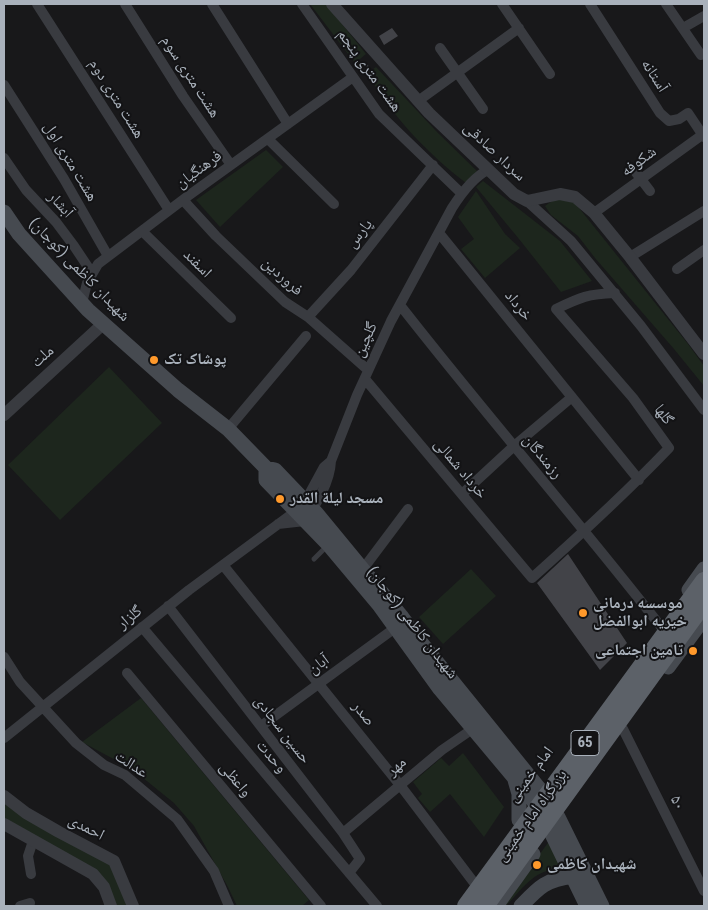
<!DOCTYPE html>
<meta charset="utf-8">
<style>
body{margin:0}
#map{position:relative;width:708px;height:910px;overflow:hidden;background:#18181a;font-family:"Roboto Condensed",sans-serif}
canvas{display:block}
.frame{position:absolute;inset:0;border:5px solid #a9b1bb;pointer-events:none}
</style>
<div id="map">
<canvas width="708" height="910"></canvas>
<div class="frame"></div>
</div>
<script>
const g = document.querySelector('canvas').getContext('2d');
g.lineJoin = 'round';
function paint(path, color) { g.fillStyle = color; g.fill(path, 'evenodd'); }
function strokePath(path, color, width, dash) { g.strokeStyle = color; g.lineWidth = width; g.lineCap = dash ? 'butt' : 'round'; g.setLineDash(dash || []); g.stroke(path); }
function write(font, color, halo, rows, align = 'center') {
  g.font = font + ' "Roboto Condensed","Noto Naskh Arabic",sans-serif'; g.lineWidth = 4; g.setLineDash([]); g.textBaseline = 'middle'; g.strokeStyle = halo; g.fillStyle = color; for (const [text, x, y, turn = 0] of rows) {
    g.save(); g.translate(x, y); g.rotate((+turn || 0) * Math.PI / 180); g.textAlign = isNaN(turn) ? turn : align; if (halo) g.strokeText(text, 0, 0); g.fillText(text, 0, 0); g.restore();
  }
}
paint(new Path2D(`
 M 310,4 L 326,4 L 366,54 L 355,63 Z
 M 376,67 L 437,132 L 477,171 L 466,183 C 427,153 392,116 367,73 Z
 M 266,150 L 283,167 L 220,227 L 196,200 Z
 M 483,181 L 560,241 L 592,281 L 561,292 L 519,239 L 476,187 Z
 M 476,191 L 505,234 L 520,248 L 485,278 L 461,249 L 474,239 L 458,217 Z
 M 560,198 L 575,203 L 688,344 L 704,366 L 704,386 L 674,349 L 595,258 L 578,236 L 551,215 L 545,206 L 552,201 Z
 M 109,367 L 162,423 L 60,520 L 8,465 Z
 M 471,569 L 496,596 L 443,644 L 419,617 Z
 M 141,698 L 309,900 L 302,906 L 237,906 L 228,887 L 194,826 L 174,803 L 132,769 L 82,742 Z
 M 463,753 L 504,807 L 484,837 L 450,794 L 430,812 L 418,798 L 422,794 L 413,782 L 441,758 L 449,766 Z
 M 4,801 L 111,864 L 129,906 L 114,906 L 109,889 L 4,819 Z
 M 550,840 L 565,871 C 538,864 523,888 506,906 L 502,906 Z`), '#1d261d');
paint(new Path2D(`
 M 392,28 L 398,36 L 384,45 L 379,36 Z
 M 568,554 L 627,643 L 600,670 L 537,583 Z`), '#424348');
strokePath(new Path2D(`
 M 361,71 L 371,63`), '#3e4247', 2, [2.5, 4]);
strokePath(new Path2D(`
 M 314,559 L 328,545`), '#393b40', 5);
strokePath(new Path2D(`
 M 37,4 L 169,210
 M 125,4 L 183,96 L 231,165
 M 212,4 L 288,124
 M 302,4 L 379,114 L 461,193
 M 502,4 L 550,74
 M 590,4 L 660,113 L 669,121 L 679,119 L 688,113 L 704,137
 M 666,4 L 701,55
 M 683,28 L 704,16
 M 440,48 L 483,109
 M 4,85 L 64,179 L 108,256
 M 418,101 L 519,28
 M 268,139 L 334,204
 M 4,158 L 26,190 L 56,222 L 74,246 L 92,273
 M 634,170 L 650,191
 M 183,200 L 216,236 L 285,302 L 308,317 L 368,370
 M 527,201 L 571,241 L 641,326 L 704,410
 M 594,213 L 702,135
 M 142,231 L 231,318
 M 439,233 L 639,480
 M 630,257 L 704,211
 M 677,269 L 704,250
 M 82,303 L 87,283 L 98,264 L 188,196 L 353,77
 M 400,305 C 485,414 577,519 662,628
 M 308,317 L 351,270 L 433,165
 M 365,379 L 532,578 C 579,536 625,494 669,448 L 633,398 L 556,309 C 581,297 588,294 615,293
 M 228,429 L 306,336
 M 462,494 L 514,446 L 572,397
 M 278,524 L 305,521 C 317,503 330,482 331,461
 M 223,565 L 400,785 L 475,884
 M 363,569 L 408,509
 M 168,606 L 343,833 L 360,859 L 349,873
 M 142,627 L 377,906
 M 4,657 L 20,682 L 76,743 L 104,765 L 125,775 L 177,819 L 214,871 L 229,906
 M 127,673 L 321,906
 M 261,726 L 395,628
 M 623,729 L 704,891
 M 4,738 L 189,590 L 296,511 L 305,502 L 324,467 L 331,461 L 357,395 L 391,321 L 452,208 C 461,194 473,177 488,170
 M 343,833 L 442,750 L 474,728
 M 31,874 L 28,856 L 33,841
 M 20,906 L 30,903`), '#393b40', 10);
strokePath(new Path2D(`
 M 332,4 L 429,113 L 514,194 L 527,201 L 560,194 L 575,197 L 594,213 L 630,257 L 704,354
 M 4,415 L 104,323
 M 4,796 L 26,813 L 59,832 L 114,861 L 133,906
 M 4,824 L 93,874 L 104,887 L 111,906`), '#393b40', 12);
strokePath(new Path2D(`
 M 4,212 L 19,234 L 88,310 L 178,390 L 228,429 L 266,468 L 275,470 L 317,514 L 401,616 L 414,634 L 541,791 L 558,817 L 602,906
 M 266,468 L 266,480 L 328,544 L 380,606 L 440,689 L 533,800 L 550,830 L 587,906
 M 689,590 L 704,569
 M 668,667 L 704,618
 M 515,780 L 519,794 L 519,820
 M 496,906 L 533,854
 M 521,906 C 539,887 545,880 573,876`), '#464a50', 15);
strokePath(new Path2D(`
 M 466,906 L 704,581
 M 485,906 L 704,603`), '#5c6168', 18);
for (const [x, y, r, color] of [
 [154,360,5,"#ff992b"],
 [280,499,5,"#ff992b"],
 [583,613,5,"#ff992b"],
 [693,651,5,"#ff992b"],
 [537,865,5,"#ff992b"]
]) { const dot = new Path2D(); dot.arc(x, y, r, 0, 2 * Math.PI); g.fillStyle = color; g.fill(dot); strokePath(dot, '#131315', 2); }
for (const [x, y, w] of [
 [585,743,28]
]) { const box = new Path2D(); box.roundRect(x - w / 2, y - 12.5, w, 25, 4); g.fillStyle = '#131315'; g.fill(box); strokePath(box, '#a9b1bb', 1); }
write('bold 15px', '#a9b1bb', null, [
 ["65",585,743]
]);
write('16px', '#a9b1bb', '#131315', [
 ["هشت متری پنجم",369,71,54],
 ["آستانه",654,76,57],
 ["هشت متری سوم",190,77,57],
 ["هشت متری دوم",116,99,58],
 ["سردار صادقی",494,152,43],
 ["هشت متری اول",70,162,59],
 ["شکوفه",639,162,-36],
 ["فرهنگیان",199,170,-36],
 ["آبشار",60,205,48],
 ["پارس",360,234,-52],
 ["اسفند",197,264,45],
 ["شهیدان کاظمی (کوجان)",79,270,46],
 ["فروردین",282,277,42],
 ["خرداد",518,306,51],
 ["گلچین",366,340,-65],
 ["ملت",43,357,-42],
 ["گلها",663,415,54],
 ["رزمندگان",542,457,50],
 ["خرداد شمالی",460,469,50],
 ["گلزار",130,618,-39],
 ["شهیدان کاظمی (کوجان)",412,623,52],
 ["آبان",319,665,-35],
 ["صدر",363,714,52],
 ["حسین سجادی",282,730,52],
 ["وحدت",271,757,50],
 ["عدالت",131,765,33],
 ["مهر",397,767,-40],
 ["امام خمینی",531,775,-53],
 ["واعظی",235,780,50],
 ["۵۰",677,803,63],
 ["بزرگراه امام خمینی",532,816,-54],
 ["احمدی",86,828,27]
]);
write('bold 16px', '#a9b1bb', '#131315', [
 ["پوشاک تک",164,360],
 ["مسجد لیلة القدر",290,499],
 ["موسسه درمانی",593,604],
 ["خیریه ابوالفضل",593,622],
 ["تامین اجتماعی",683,651,"right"],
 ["شهیدان کاظمی",547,865]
], 'left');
</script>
